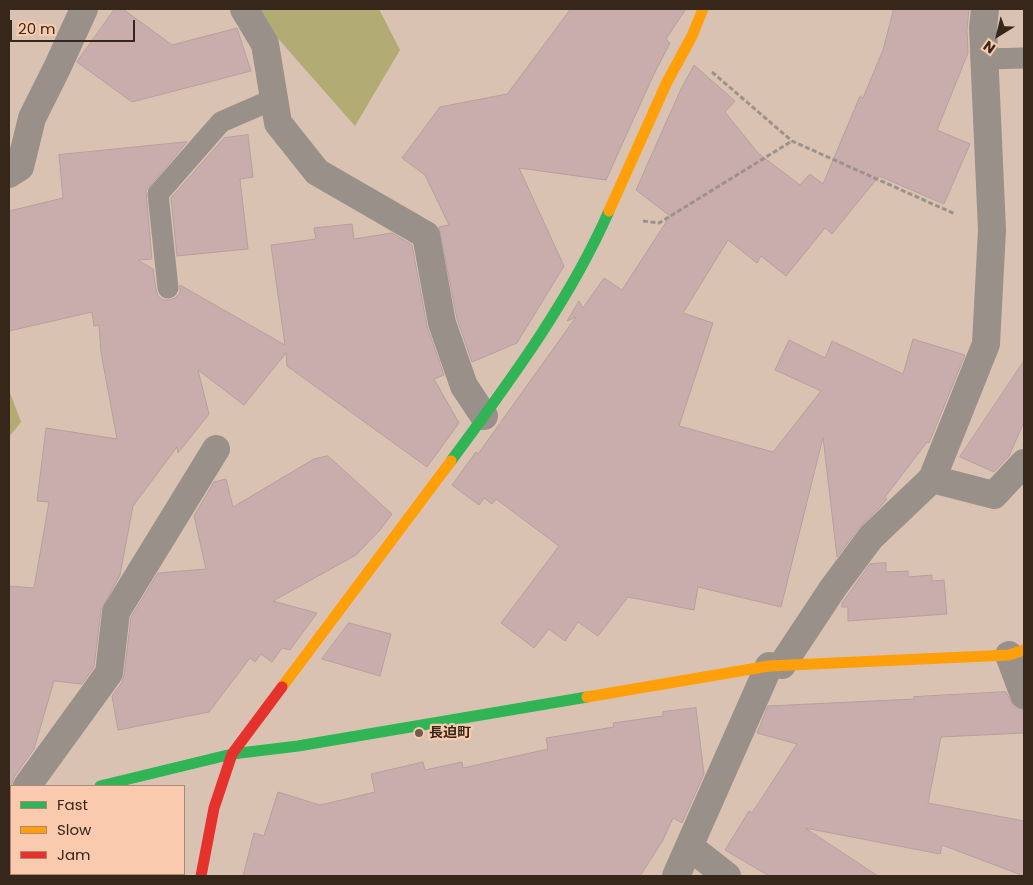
<!DOCTYPE html>
<meta charset="utf-8">
<style>
body{margin:0}
#map{position:relative;width:1033px;height:885px;overflow:hidden;background:#dac2b2;font-family:Poppins,sans-serif}
canvas{display:block}
.frame{position:absolute;inset:0;border:10px solid #37261a;pointer-events:none}
.legend{position:absolute;left:10px;top:785px;width:175px;height:90px;box-sizing:border-box;background:#f9caad;border:1px solid #ab8872;margin:0;padding:6px 9px;list-style:none;font-size:15px;color:#37261a}
.legend li{display:flex;align-items:center;gap:10px;height:25px}
.legend b{width:25px;border:1px solid #ab8872}
.north{position:absolute;left:973px;top:10px;width:50px;height:50px;-webkit-text-stroke:4px #f9caad;paint-order:stroke;rotate:216deg;font-size:14px;font-weight:700;line-height:20px;text-align:center;color:#37261a}
.north::after{content:'';display:block;margin:auto;width:18px;height:22px;background:#37261a;clip-path:polygon(50% 0,100% 100%,50% 72%,0 100%)}
.scale{position:absolute;left:10px;top:20px;width:125px;height:22px;box-sizing:border-box;border:2px solid #37261a;border-top:0;padding-left:6px;font-size:15px;line-height:18px;white-space:nowrap;color:#37261a;-webkit-text-stroke:4px #f9caad;paint-order:stroke}
</style>
<div id="map">
<canvas width="1033" height="885"></canvas>
<div class="frame"></div>
<ul class="legend">
<li><b style="height:6px;background:#30b455"></b>Fast</li>
<li><b style="height:6px;background:#ff9f0a"></b>Slow</li>
<li><b style="height:6px;background:#e5322d"></b>Jam</li>
</ul>
<div class="north">N</div>
<div class="scale">20 m</div>
</div>
<script>
const g = document.querySelector('canvas').getContext('2d');
g.lineJoin = 'round';
function paint(path, color) { g.fillStyle = color; g.fill(path, 'evenodd'); }
function strokePath(path, color, width, dash) { g.strokeStyle = color; g.lineWidth = width; g.lineCap = dash ? 'butt' : 'round'; g.setLineDash(dash || []); g.stroke(path); }
function write(font, color, halo, rows, align = 'center') {
  g.font = font + ' Poppins,"Noto Sans JP",sans-serif'; g.lineWidth = 4.5; g.setLineDash([]); g.textBaseline = 'middle'; g.strokeStyle = halo; g.fillStyle = color; for (const [text, x, y, turn = 0] of rows) {
    g.save(); g.translate(x, y); g.rotate((+turn || 0) * Math.PI / 180); g.textAlign = isNaN(turn) ? turn : align; if (halo) g.strokeText(text, 0, 0); g.fillText(text, 0, 0); g.restore();
  }
}
paint(new Path2D(`
 M 252,9 L 379,9 L 400,50 L 355,126 Z
 M 9,390 L 21,422 L 9,437 Z`), '#b2ab74');
const building = new Path2D(`
 M 115,9 L 123,9 L 172,45 L 237,28 L 251,71 L 132,102 L 77,62 Z
 M 571,9 L 686,9 L 666,39 L 670,43 L 653,76 L 606,180 L 519,168 L 564,266 L 517,343 L 472,362 L 457,319 L 439,227 L 449,225 L 425,175 L 402,158 L 440,107 L 507,94 Z
 M 894,9 L 969,9 L 967,29 L 968,53 L 937,130 L 970,144 L 944,204 L 879,176 L 832,234 L 825,228 L 786,276 L 761,256 L 757,263 L 728,240 L 683,313 L 713,323 L 679,426 L 773,452 L 821,391 L 775,370 L 789,340 L 825,358 L 832,341 L 903,374 L 913,339 L 965,355 L 929,443 L 927,442 L 885,497 L 887,499 L 880,507 L 859,528 L 837,557 L 823,437 L 781,607 L 698,587 L 694,610 L 628,597 L 598,636 L 578,622 L 565,641 L 549,629 L 534,648 L 501,623 L 559,546 L 496,499 L 492,504 L 484,498 L 479,505 L 452,485 L 476,452 L 478,454 L 576,317 L 567,321 L 579,301 L 583,308 L 604,278 L 622,290 L 670,216 L 636,190 L 681,89 L 694,65 L 735,101 L 725,112 L 758,153 L 800,185 L 810,174 L 823,184 L 860,96 L 863,98 L 883,50 Z
 M 248,135 L 253,177 L 240,179 L 248,249 L 177,256 L 171,198 L 224,138 Z
 M 187,142 L 146,191 L 152,259 L 138,260 L 153,269 L 156,289 L 158,296 L 163,300 L 170,300 L 175,298 L 180,293 L 180,285 L 285,345 L 271,245 L 316,239 L 314,228 L 352,224 L 354,239 L 392,233 L 412,245 L 427,326 L 444,375 L 434,379 L 459,423 L 427,467 L 287,366 L 286,353 L 244,405 L 198,370 L 209,414 L 178,453 L 177,447 L 133,506 L 120,575 L 101,610 L 94,667 L 82,684 L 54,681 L 34,749 L 14,777 L 12,784 L 11,792 L 9,792 L 9,586 L 34,588 L 49,502 L 37,501 L 46,428 L 117,439 L 101,352 L 99,325 L 94,326 L 92,312 L 9,331 L 9,211 L 63,198 L 59,155 Z
 M 1024,361 L 1024,422 L 1009,456 L 994,472 L 960,457 Z
 M 328,456 L 392,514 L 380,530 L 356,555 L 273,601 L 317,613 L 290,650 L 282,648 L 272,662 L 261,654 L 255,662 L 250,658 L 209,712 L 118,730 L 112,696 L 122,682 L 124,675 L 131,617 L 158,573 L 206,569 L 194,516 L 214,482 L 226,479 L 233,507 L 314,459 Z
 M 886,563 L 886,572 L 908,571 L 908,577 L 932,575 L 932,581 L 944,580 L 947,614 L 848,621 L 848,607 L 842,607 L 842,603 L 870,564 Z
 M 349,623 L 391,634 L 380,676 L 322,659 Z
 M 1006,692 L 1014,707 L 1024,710 L 1024,733 L 941,737 L 928,803 L 1024,821 L 1024,876 L 942,845 L 940,854 L 805,828 L 878,876 L 769,876 L 725,850 L 749,811 L 752,813 L 797,744 L 757,733 L 768,706 L 915,699 L 914,697 Z
 M 696,708 L 704,774 L 682,823 L 673,818 L 663,840 L 640,876 L 243,876 L 254,833 L 264,836 L 278,792 L 320,805 L 375,792 L 371,774 L 423,762 L 425,770 L 462,762 L 463,768 L 548,749 L 546,738 L 614,727 L 613,723 L 663,716 L 663,712 Z`);
paint(building, '#c8adac');
strokePath(building, '#b4a09c', 1);
strokePath(new Path2D(`
 M 712,72 L 792,141 L 955,214
 M 643,221 L 659,223 L 792,141`), '#9d928b', 3, [5, 2.5]);
strokePath(new Path2D(`
 M 985,59 L 1024,58
 M 168,288 L 158,194 L 221,122 L 274,99`), '#99908a', 21);
strokePath(new Path2D(`
 M 244,9 L 265,44 L 278,123 L 317,172 L 426,235 L 442,323 L 464,386 L 484,416
 M 9,174 L 20,167 L 32,118 L 57,68 L 84,9
 M 932,479 L 994,495 L 1024,463
 M 1009,655 L 1024,695
 M 782,665 L 833,588 L 871,537 L 932,479 L 986,344 L 992,230 L 983,28 L 985,9
 M 27,786 L 109,673 L 116,612 L 216,449
 M 690,847 L 727,876
 M 676,876 L 769,666`), '#99908a', 28);
strokePath(new Path2D(`
 M 451,461 C 509,382 569,302 609,211
 M 100,786 L 232,754 L 298,746 L 587,697
 M 9,808 L 11,808`), '#30b455', 11);
strokePath(new Path2D(`
 M 609,211 L 667,82 L 692,36 L 703,9
 M 282,687 L 451,461
 M 587,697 L 769,666 L 1009,655 L 1024,650`), '#ff9f0a', 11);
strokePath(new Path2D(`
 M 201,876 L 214,808 L 232,754 L 282,687`), '#e5322d', 11);
for (const [x, y, r, color] of [
 [419,733,5,"#705d4f"]
]) { const dot = new Path2D(); dot.arc(x, y, r, 0, 2 * Math.PI); g.fillStyle = color; g.fill(dot); strokePath(dot, '#f9caad', 2); }
write('bold 14px', '#37261a', '#f9caad', [
 ["長迫町",429,733]
], 'left');
</script>
